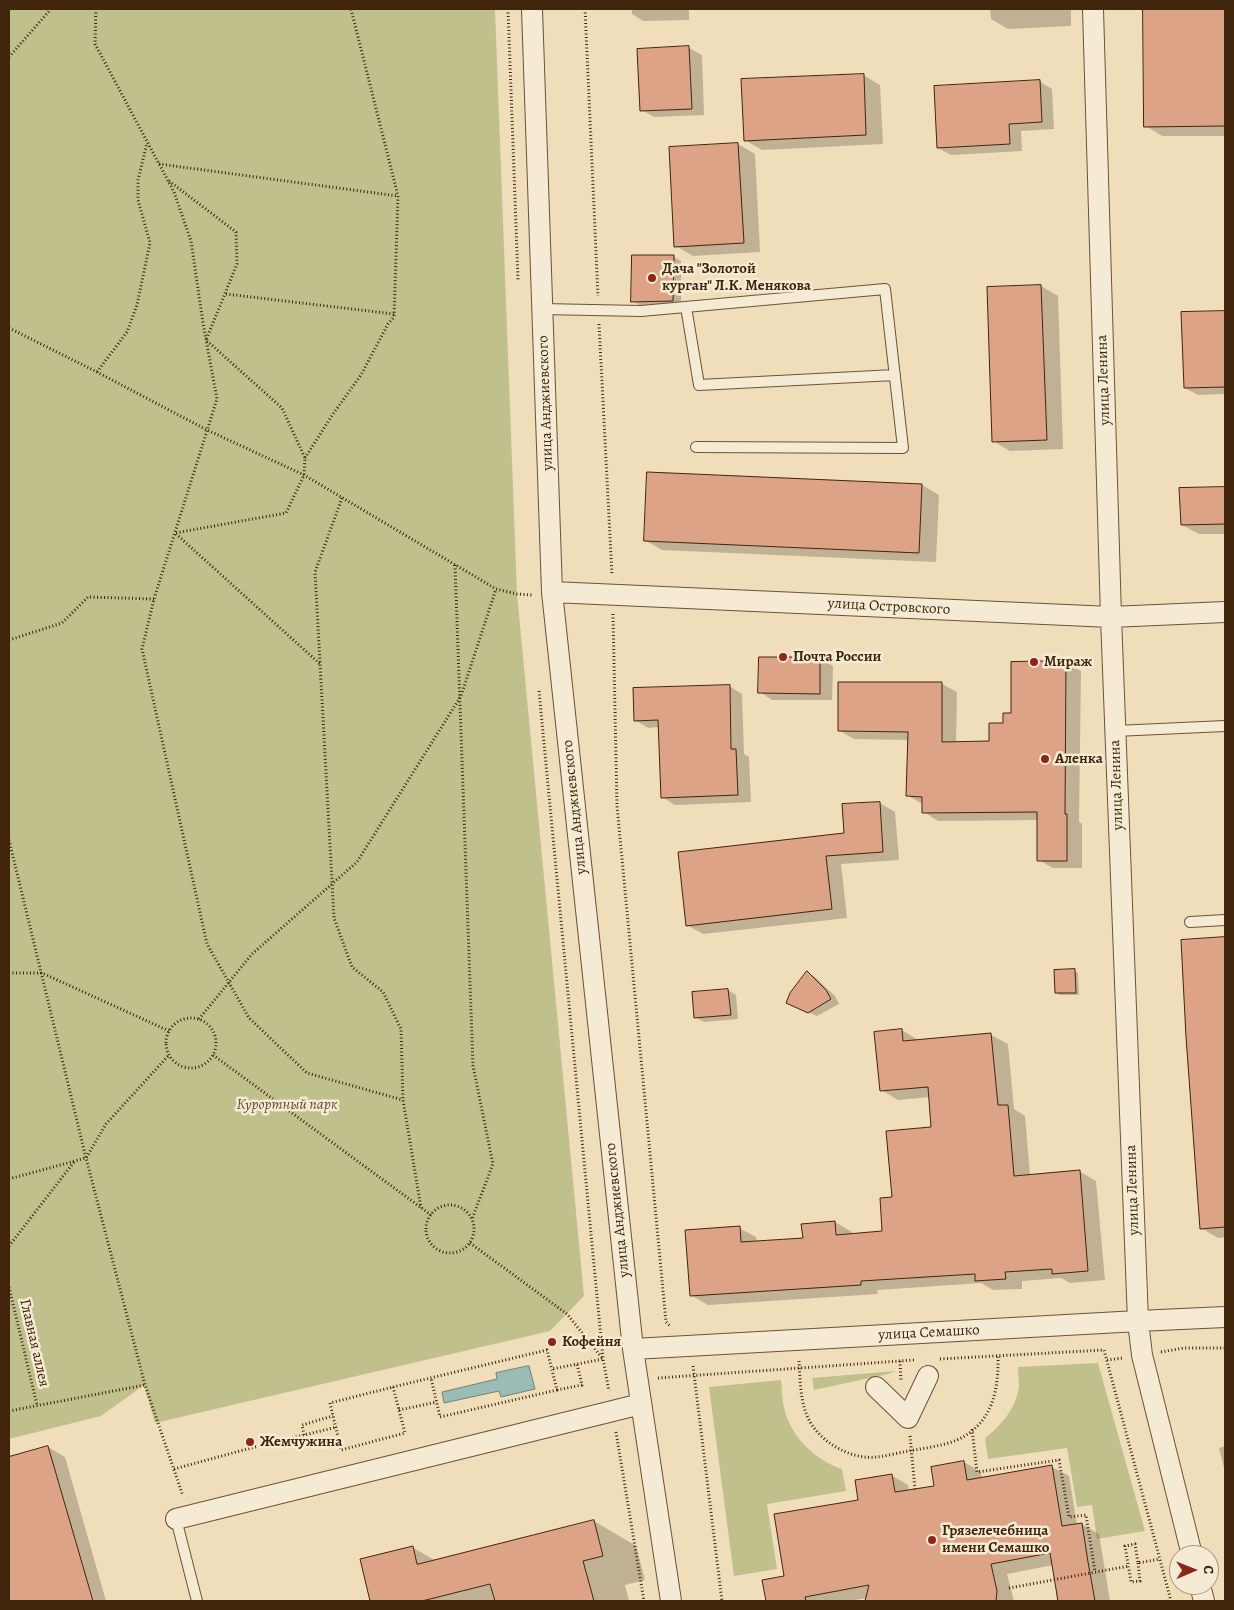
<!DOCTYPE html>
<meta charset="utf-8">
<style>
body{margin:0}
#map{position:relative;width:1234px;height:1610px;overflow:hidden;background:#f0debb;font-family:Alegreya,serif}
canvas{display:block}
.frame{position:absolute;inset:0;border:10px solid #40240c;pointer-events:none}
.north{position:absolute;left:1169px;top:1545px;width:50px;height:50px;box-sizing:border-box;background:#f5ead3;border:1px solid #ad9b83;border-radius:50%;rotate:89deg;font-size:14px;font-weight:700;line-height:20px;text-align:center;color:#40240c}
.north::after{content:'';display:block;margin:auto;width:18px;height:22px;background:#8f2418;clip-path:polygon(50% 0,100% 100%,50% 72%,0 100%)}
</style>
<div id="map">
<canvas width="1234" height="1610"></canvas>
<div class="frame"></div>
<div class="north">С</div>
</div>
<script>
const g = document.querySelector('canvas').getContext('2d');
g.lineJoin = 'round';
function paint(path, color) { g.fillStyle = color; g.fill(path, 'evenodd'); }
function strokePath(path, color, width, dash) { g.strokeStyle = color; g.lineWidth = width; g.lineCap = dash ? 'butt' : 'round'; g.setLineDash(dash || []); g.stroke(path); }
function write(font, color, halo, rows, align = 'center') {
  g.font = font + ' Alegreya,serif'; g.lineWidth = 5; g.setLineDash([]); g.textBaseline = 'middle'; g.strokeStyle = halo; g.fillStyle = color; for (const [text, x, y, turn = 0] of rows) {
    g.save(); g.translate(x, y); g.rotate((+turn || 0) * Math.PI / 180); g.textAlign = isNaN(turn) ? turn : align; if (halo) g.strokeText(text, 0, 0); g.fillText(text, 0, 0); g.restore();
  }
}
paint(new Path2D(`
 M 9,9 L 495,9 L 517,594 L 584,1296 L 550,1331 L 155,1423 L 144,1385 L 101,1416 L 9,1439 Z
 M 1098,1363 L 1145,1531 L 1097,1539 L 1092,1505 L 1077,1507 L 1067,1448 L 988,1459 L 985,1438 C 1001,1426 1017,1407 1019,1386 C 1019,1380 1018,1373 1018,1367 Z
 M 896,1371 L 888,1374 L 814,1390 L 812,1378 Z
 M 781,1380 C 782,1389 782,1399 784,1408 C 791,1437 815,1460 842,1469 L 846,1491 L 767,1504 L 777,1569 L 734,1576 L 709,1387 Z`), '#c0c08c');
const water = new Path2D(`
 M 529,1366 L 535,1389 L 501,1397 L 499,1391 L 444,1403 L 442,1392 L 497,1379 L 496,1373 Z`);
paint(water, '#9bbbb6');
strokePath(water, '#777f72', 1);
paint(new Path2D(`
 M 632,9 L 689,9 L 689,20 L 643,21 L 632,14 Z
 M 990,9 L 1071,9 L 1071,26 L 1008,29 L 991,19 Z
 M 1145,9 L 1225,9 L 1225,136 L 1162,136 L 1146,126 Z
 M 689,48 L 702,55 L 704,115 L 654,117 L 642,110 Z
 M 863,75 L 880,85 L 883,144 L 762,150 L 745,140 Z
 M 1039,81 L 1052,89 L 1054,129 L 1021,131 L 1022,151 L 951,155 L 938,148 Z
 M 738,144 L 755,154 L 760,252 L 693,256 L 676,246 Z
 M 673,256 L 681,261 L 681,305 L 641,306 L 633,301 Z
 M 1041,286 L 1058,296 L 1063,449 L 1010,451 L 993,441 Z
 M 1225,312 L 1225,394 L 1198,395 L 1185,388 L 1183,313 Z
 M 922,485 L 939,495 L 936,562 L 662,550 L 646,541 Z
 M 1225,488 L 1225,534 L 1199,534 L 1182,525 L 1181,489 Z
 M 820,658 L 833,666 L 832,700 L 772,700 L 760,692 Z
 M 1012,663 L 1066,663 L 1081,671 L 1079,822 L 1082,824 L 1082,868 L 1053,868 L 1039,860 L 1038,820 L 938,821 L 924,812 L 922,804 L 907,795 L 909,740 L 854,739 L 840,731 L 840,683 L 942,684 L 957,692 L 956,743 L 991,742 L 1012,715 Z
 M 729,686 L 742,694 L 744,754 L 749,757 L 751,802 L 675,805 L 662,797 L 659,727 L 648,728 L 635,720 Z
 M 880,803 L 895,812 L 899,860 L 841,864 L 847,918 L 703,934 L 687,925 L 846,834 Z
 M 1225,938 L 1225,1237 L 1218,1238 L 1201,1228 L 1183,941 Z
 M 1075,971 L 1078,973 L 1079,995 L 1060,995 L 1056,993 Z
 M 807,973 L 815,977 L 835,996 L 839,1004 L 817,1016 L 796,1007 Z
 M 728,990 L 736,995 L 738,1019 L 704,1022 L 695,1017 Z
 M 902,1030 L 918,1040 L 991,1035 L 1008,1044 L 1014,1109 L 1025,1116 L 1030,1176 L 1079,1171 L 1096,1181 L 1105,1280 L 1070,1283 L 1061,1278 L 1022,1281 L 1022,1289 L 993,1290 L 981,1283 L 877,1290 L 878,1294 L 708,1305 L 691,1295 L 739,1228 L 756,1237 L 757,1242 L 804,1239 L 835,1222 L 852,1232 L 852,1235 L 884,1233 L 893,1198 L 932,1128 L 930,1097 L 898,1100 L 881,1090 Z
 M 1225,1446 L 1225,1472 L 1219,1448 Z
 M 48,1447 L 65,1457 L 106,1601 L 9,1601 L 9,1551 L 27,1546 L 19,1520 L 9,1514 L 9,1456 Z
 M 964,1462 L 981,1472 L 982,1478 L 1052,1467 L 1069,1476 L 1077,1525 L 1082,1524 L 1099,1534 L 1110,1601 L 1057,1601 L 1056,1593 L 1058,1593 L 1053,1565 L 1007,1574 L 1014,1601 L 867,1601 L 867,1598 L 849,1601 L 767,1601 L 764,1581 L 786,1577 L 860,1501 L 891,1475 L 908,1485 L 909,1491 L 936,1487 Z
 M 594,1521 L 636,1546 L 645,1580 L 625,1585 L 629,1601 L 371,1601 L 361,1560 L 412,1547 L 436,1561 Z`), '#0003');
const building = new Path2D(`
 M 1143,9 L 1225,9 L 1225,126 L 1144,127 Z
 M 689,46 L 692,109 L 640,111 L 637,49 Z
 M 864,74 L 866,135 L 744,141 L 741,79 Z
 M 1040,80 L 1042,122 L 1009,124 L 1010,144 L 937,148 L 934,86 Z
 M 738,143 L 744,243 L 674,247 L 669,147 Z
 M 632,255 L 674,255 L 673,301 L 631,302 Z
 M 1041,285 L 1047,440 L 992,442 L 987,287 Z
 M 1225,311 L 1225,387 L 1184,388 L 1181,312 Z
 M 647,472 L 922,484 L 919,553 L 644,541 Z
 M 1225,487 L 1225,524 L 1181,525 L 1179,488 Z
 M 759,657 L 820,657 L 820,694 L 758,693 Z
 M 1066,661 L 1065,814 L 1067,814 L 1067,861 L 1037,861 L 1037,812 L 922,813 L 922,797 L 906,796 L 908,732 L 838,731 L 838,682 L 942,682 L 942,742 L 989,741 L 989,723 L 1003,723 L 1003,713 L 1011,713 L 1011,662 Z
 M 730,685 L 731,749 L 736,749 L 738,795 L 661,798 L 658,720 L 634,721 L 633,688 Z
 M 880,802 L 883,852 L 826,856 L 832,909 L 686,926 L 678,852 L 844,833 L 842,804 Z
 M 1225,937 L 1225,1227 L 1200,1229 L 1186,1037 L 1181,940 Z
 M 1075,969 L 1076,993 L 1055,993 L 1054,970 Z
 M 807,971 L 826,990 L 831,999 L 808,1013 L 786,1003 L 790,993 Z
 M 728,989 L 731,1015 L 694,1018 L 692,992 Z
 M 902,1029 L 903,1041 L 991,1033 L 998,1105 L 1008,1105 L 1014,1176 L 1080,1170 L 1088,1271 L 1052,1274 L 1052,1269 L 1005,1272 L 1006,1279 L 975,1281 L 975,1274 L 861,1281 L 861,1285 L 690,1296 L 685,1230 L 740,1226 L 741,1242 L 803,1238 L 801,1224 L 835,1221 L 836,1235 L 882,1231 L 880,1198 L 892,1197 L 886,1131 L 931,1127 L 928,1087 L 880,1091 L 874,1032 Z
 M 48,1446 L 93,1601 L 9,1601 L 9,1457 Z
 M 964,1461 L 967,1480 L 1052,1465 L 1062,1526 L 1082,1523 L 1088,1562 L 1095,1601 L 1058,1601 L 1050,1553 L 991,1564 L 997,1591 L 996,1601 L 865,1601 L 869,1585 L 805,1597 L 806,1601 L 766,1601 L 762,1580 L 784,1576 L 774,1514 L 858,1500 L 855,1480 L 892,1474 L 895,1492 L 934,1486 L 931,1467 Z
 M 594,1520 L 603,1556 L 583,1561 L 594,1601 L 495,1601 L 490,1584 L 422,1601 L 370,1601 L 360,1559 L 413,1546 L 417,1564 Z`);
paint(building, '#dda386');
strokePath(building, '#40240c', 1);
const lane = new Path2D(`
 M 686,307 L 699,385 L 895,375
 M 542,309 L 641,311 L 885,289 L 903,448 L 696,447
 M 1115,731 L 1225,726
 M 1190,922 L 1225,920
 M 176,1519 L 197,1601`);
const street = new Path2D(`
 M 532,9 L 552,592 L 633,1349 L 671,1601
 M 1093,9 L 1111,617 L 1138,1321 L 1142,1355 L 1192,1555
 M 552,592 L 1111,617 L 1225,612
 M 633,1349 L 1138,1321 L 1225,1317
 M 876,1387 L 908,1418 L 928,1376
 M 176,1519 L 641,1404
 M 1200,1585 L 1204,1601`);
strokePath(lane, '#6c5238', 12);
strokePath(street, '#6c5238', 22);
strokePath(new Path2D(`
 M 96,9 L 95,44 L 174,192 L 191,241 L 203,323 L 217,399 L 154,599 L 142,649 L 207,944 L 249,1018 L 307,1073 L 403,1100
 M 508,9 L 518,280
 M 585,9 L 598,296
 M 9,57 L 51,9
 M 159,164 L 398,196
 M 169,181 L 236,232 L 237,264 L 206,340 L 282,408 L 305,458 L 304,475 L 286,513 L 175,533 L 320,664
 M 226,294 L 394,314
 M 599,324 L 612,575
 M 9,328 L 97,372 L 207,430 L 304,475 L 496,589 L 517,594 L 532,595
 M 97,372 L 127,332 L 137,305 L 150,243 L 138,200 L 138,180 L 147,143
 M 305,458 L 333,414 L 361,375 L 388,324 L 394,317 L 398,196 L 351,9
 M 342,498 L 315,572 L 334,918 L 352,967 L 383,992 L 401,1029 L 403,1100 L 421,1208
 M 455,565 L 473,1066 L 493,1164 L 472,1219
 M 613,614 L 617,806 L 666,1322 L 670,1326
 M 9,640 L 62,623 L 88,597 L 154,599
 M 539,691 L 603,1359 L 609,1391
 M 9,840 L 86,1158 L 145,1385 L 183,1496
 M 9,973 L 42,973 L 169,1031
 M166 1043a25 25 0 1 1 50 0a25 25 0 1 1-50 0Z
 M 199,1019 L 252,954 L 357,862 L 461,696 L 496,589
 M 213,1055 L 431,1215
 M 9,1179 L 86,1158 L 106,1124 L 169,1055
 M426 1229a24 24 0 1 1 48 0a24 24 0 1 1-48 0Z
 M 470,1243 L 567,1314 L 603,1359 L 552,1369
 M 9,1246 L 74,1162
 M 9,1287 L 37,1405
 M 1161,1352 L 1184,1348 L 1225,1348
 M 940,1359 L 1104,1350 L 1171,1601
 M 1107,1360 L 1123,1358
 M 799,1361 C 800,1377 800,1397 806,1413 C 814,1436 840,1454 864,1457 C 878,1459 895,1453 909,1451 C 925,1448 942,1446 957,1440 C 993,1424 999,1389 998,1354
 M 900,1361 L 901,1381
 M 693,1366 L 722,1601
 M 658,1378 L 914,1360
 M 393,1387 L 547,1350 L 557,1390 L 440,1417 L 431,1378
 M 393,1387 L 405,1433 L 341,1450 L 330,1403 Z
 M 557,1390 L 582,1385 L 577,1364
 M 399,1410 L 437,1402
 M 9,1411 L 145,1385
 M 972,1429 L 977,1472 L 1059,1460 L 1069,1517 L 1086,1515 L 1095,1572
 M 616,1432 L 644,1601
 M 304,1435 L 302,1425 L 333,1416
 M 910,1436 L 915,1489
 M 174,1469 L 251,1448 L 337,1427
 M 1138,1563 L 1140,1581 L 1131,1582 L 1125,1546 L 1135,1544 L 1138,1563 L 1160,1559
 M 1009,1588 L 1129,1566`), '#40240c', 3, [1, 2.5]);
strokePath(lane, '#f5ead3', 10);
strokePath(street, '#f5ead3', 20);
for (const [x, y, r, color] of [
 [652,278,5,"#8f2418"],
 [783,657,5,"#8f2418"],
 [1034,662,5,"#8f2418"],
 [1045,759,5,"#8f2418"],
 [552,1342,5,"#8f2418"],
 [250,1442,5,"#8f2418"],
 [932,1540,5,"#8f2418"]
]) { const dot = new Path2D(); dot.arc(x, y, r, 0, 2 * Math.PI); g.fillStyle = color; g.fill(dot); strokePath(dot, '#f5ead3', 2); }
write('bold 15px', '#40240c', '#f5ead3', [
 ["Дача \"Золотой",662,269],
 ["курган\" Л.К. Менякова",662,286],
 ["Почта России",793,657],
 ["Мираж",1044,662],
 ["Аленка",1055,759],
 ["Кофейня",562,1342],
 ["Жемчужина",260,1442],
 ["Грязелечебница",942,1531],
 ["имени Семашко",942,1548]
], 'left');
write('15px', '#40240c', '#f5ead3', [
 ["улица Ленина",1104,380,-92],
 ["улица Анджиевского",546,403,-92],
 ["улица Островского",889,607,3],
 ["улица Ленина",1117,785,-92],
 ["улица Анджиевского",575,807,-96],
 ["улица Ленина",1133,1190,-92],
 ["улица Анджиевского",618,1210,-96],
 ["улица Семашко",929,1333,-3],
 ["Главная аллея",34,1343,77]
]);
write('italic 15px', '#604b2c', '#f5ead3', [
 ["Курортный парк",287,1105]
]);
</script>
